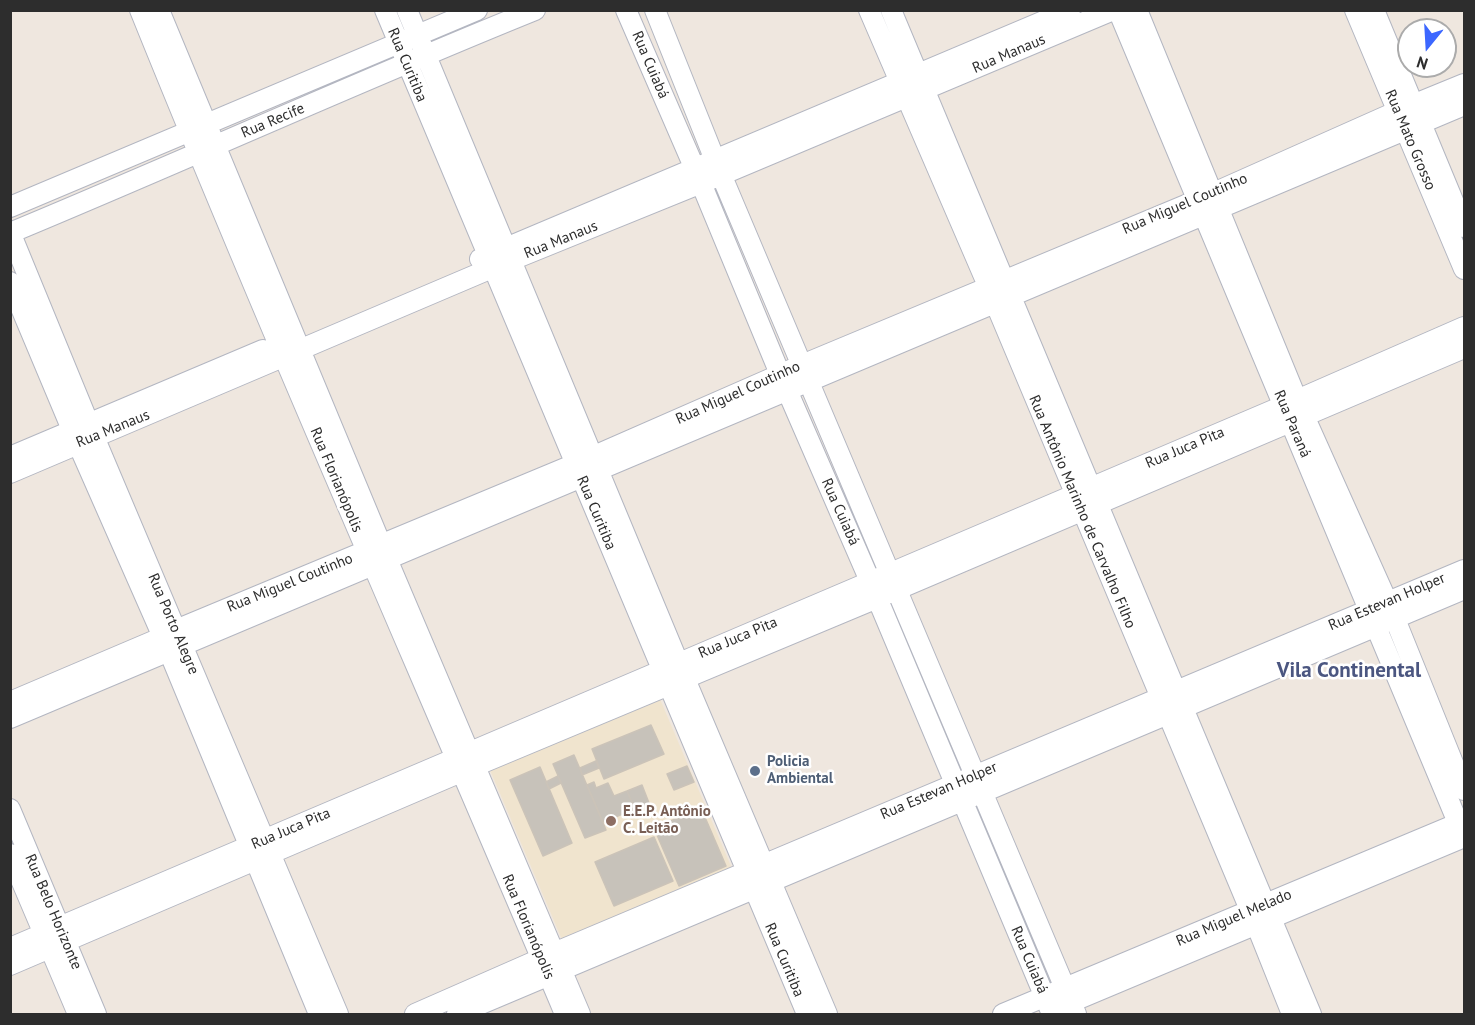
<!DOCTYPE html>
<meta charset="utf-8">
<style>
body{margin:0}
#map{position:relative;width:1475px;height:1025px;overflow:hidden;background:#efe7df;font-family:"PT Sans",sans-serif}
canvas{display:block}
.frame{position:absolute;inset:0;border:12px solid #2d2d2d;pointer-events:none}
.north{position:absolute;left:1397px;top:18px;width:60px;height:60px;box-sizing:border-box;background:#fff;border:2px solid #ababab;border-radius:50%;rotate:198deg;font-size:16px;font-weight:700;line-height:24px;text-align:center;color:#2d2d2d}
.north::after{content:'';display:block;margin:auto;width:21px;height:27px;background:#3c67ff;clip-path:polygon(50% 0,100% 100%,50% 72%,0 100%)}
</style>
<div id="map">
<canvas width="1475" height="1025"></canvas>
<div class="frame"></div>
<div class="north">N</div>
</div>
<script>
const g = document.querySelector('canvas').getContext('2d');
g.lineJoin = 'round';
function paint(path, color) { g.fillStyle = color; g.fill(path, 'evenodd'); }
function strokePath(path, color, width, dash) { g.strokeStyle = color; g.lineWidth = width; g.lineCap = dash ? 'butt' : 'round'; g.setLineDash(dash || []); g.stroke(path); }
function write(font, color, halo, rows, align = 'center') {
  g.font = font + ' "PT Sans",sans-serif'; g.lineWidth = 5; g.setLineDash([]); g.textBaseline = 'middle'; g.strokeStyle = halo; g.fillStyle = color; for (const [text, x, y, turn = 0] of rows) {
    g.save(); g.translate(x, y); g.rotate((+turn || 0) * Math.PI / 180); g.textAlign = isNaN(turn) ? turn : align; if (halo) g.strokeText(text, 0, 0); g.fillText(text, 0, 0); g.restore();
  }
}
paint(new Path2D(`
 M 660,699 L 733,871 L 563,942 L 490,770 Z`), '#f0e4ce');
const building = new Path2D(`
 M 651,725 L 664,754 L 604,779 L 592,749 Z
 M 574,755 L 606,830 L 585,838 L 553,764 Z
 M 596,761 L 599,768 L 582,775 L 580,768 Z
 M 687,766 L 694,782 L 674,790 L 667,774 Z
 M 540,767 L 572,843 L 543,856 L 510,780 Z
 M 558,776 L 561,783 L 549,789 L 546,782 Z
 M 594,782 L 596,788 L 608,783 L 614,796 L 627,791 L 635,809 L 603,822 L 587,785 Z
 M 642,785 L 649,803 L 635,809 L 627,791 Z
 M 701,808 L 726,866 L 679,886 L 654,828 Z
 M 654,837 L 673,881 L 614,906 L 595,862 Z`);
paint(building, '#c7c2ba');
strokePath(building, '#cbc3b8', 1.5);
const minor = new Path2D(`
 M 140,10 C 276,347 424,680 565,1014
 M 159,10 L 387,559 L 580,1014
 M 385,10 L 807,1014
 M 407,10 L 685,679 L 827,1014
 M 626,10 L 701,183 L 780,374 L 870,581 L 1052,1014
 M 655,10 L 715,160 L 1076,1014
 M 869,10 L 989,288 L 1256,924 L 1292,1014
 M 891,10 L 1311,1014
 M 1118,10 L 1464,837
 M 1137,10 L 1297,400 L 1395,619 L 1464,790
 M 1355,10 L 1464,269
 M 1374,10 L 1464,227
 M 10,207 L 477,10
 M 10,232 L 95,439 L 338,1014
 M 10,233 C 186,160 359,81 535,10
 M 480,259 L 1070,10
 M 10,282 L 78,444 L 163,637 L 319,1014
 M 10,457 L 263,350
 M 10,473 L 492,268 L 721,175 L 1113,10
 M 10,702 L 163,637 L 176,630 L 592,457 L 802,365 L 1198,200 L 1398,111 L 1464,84
 M 10,718 L 1464,105
 M 10,809 L 96,1014
 M 10,854 L 78,1014
 M 10,948 L 1297,400 L 1464,327
 M 10,965 L 475,766 L 877,598 L 1464,348
 M 1059,1007 L 1464,837
 M 415,1014 L 554,953 L 1464,570
 M 457,1014 L 1464,589
 M 1003,1014 L 1464,821`);
strokePath(minor, '#b3b6c1', 22);
strokePath(minor, '#fff', 20);
for (const [x, y, r, color] of [
 [755,771,6,"#5c6f8a"],
 [611,821,6,"#8d6e63"]
]) { const dot = new Path2D(); dot.arc(x, y, r, 0, 2 * Math.PI); g.fillStyle = color; g.fill(dot); strokePath(dot, '#fff', 2); }
write('15px', '#2d2d2d', '#fff', [
 ["Rua Manaus",1009,54,-23],
 ["Rua Curitiba",407,65,67],
 ["Rua Cuiabá",650,65,67],
 ["Rua Recife",273,121,-23],
 ["Rua Mato Grosso",1410,140,67],
 ["Rua Miguel Coutinho",1185,204,-23],
 ["Rua Manaus",561,240,-22],
 ["Rua Miguel Coutinho",738,393,-24],
 ["Rua Paraná",1292,424,67],
 ["Rua Manaus",113,429,-22],
 ["Rua Juca Pita",1185,448,-23],
 ["Rua Florianópolis",336,480,67],
 ["Rua Cuiabá",840,512,66],
 ["Rua Antônio Marinho de Carvalho Filho",1082,512,67],
 ["Rua Curitiba",596,513,67],
 ["Rua Miguel Coutinho",290,583,-22],
 ["Rua Estevan Holper",1387,602,-23],
 ["Rua Porto Alegre",173,624,67],
 ["Rua Juca Pita",738,638,-23],
 ["Rua Estevan Holper",939,791,-23],
 ["Rua Juca Pita",291,829,-23],
 ["Rua Belo Horizonte",53,912,67],
 ["Rua Miguel Melado",1234,918,-23],
 ["Rua Florianópolis",528,927,67],
 ["Rua Curitiba",784,960,67],
 ["Rua Cuiabá",1029,960,67]
]);
write('bold 15px', '#4e5e75', '#fff', [
 ["Policia",767,762],
 ["Ambiental",767,779]
], 'left');
write('bold 15px', '#785e54', '#fff', [
 ["E.E.P. Antônio",623,812],
 ["C. Leitão",623,829]
], 'left');
write('bold 21px', '#4b5680', '#fff', [
 ["Vila Continental",1349,671]
]);
</script>
